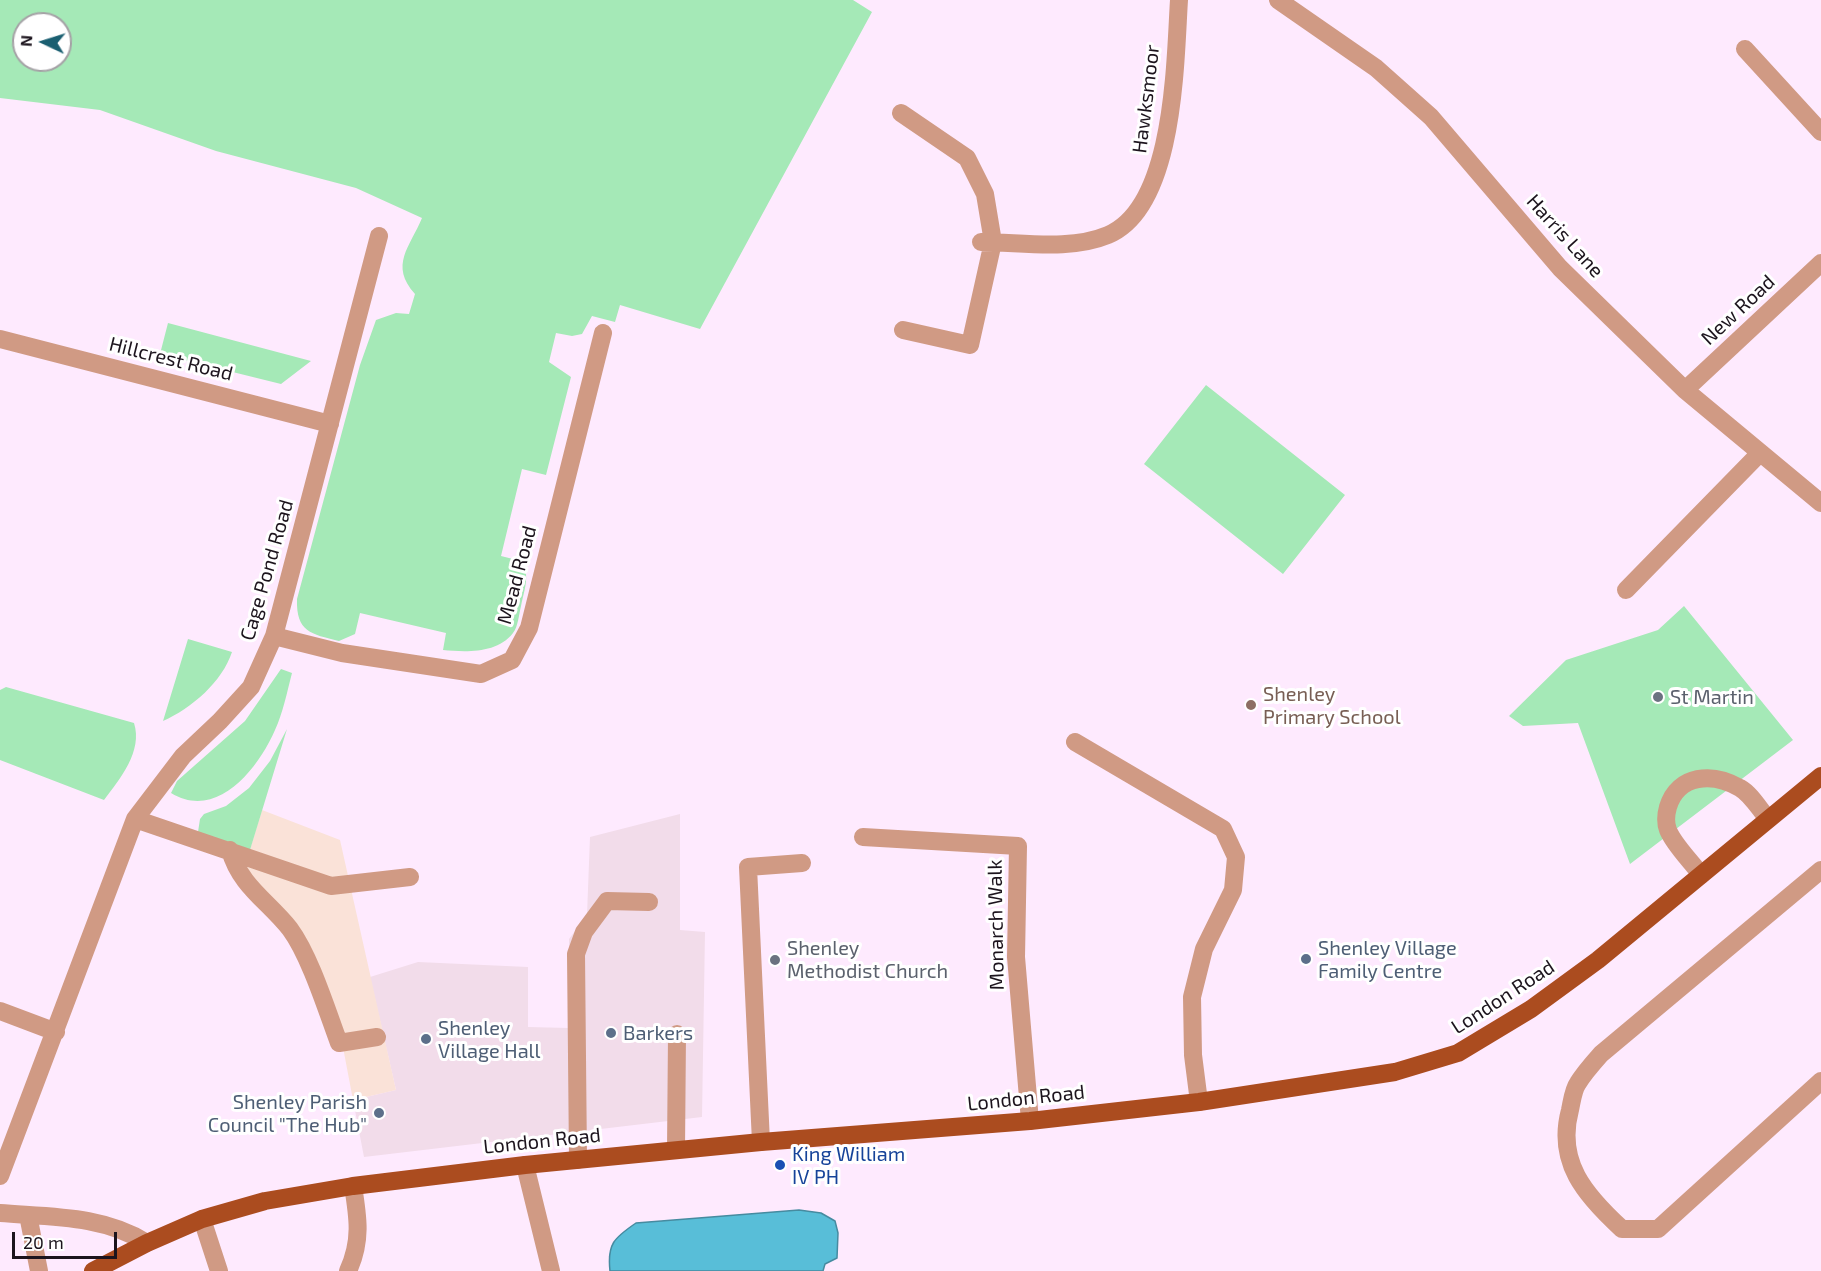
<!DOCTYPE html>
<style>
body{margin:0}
#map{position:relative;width:1821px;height:1271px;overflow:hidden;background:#feeafe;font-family:"Exo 2",sans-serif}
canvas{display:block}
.north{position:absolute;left:12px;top:12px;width:60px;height:60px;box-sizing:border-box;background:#fff;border:2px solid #a4a1a5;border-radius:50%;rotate:274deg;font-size:16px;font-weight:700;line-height:24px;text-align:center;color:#1c141d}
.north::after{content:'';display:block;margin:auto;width:21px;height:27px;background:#1a5f71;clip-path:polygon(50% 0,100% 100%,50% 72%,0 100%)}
.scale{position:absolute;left:12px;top:1232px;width:105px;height:27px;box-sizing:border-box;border:3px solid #1c141d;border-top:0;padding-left:8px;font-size:18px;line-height:21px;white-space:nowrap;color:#1c141d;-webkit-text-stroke:4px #fff;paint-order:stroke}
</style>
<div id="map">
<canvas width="1821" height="1271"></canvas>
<div class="north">N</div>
<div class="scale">20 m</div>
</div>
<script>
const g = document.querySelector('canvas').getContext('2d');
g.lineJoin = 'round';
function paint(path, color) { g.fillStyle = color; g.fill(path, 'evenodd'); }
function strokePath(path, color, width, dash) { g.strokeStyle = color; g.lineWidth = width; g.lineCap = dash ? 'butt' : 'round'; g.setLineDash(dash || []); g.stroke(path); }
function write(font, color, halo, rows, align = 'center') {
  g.font = font + ' "Exo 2",sans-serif'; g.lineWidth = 6; g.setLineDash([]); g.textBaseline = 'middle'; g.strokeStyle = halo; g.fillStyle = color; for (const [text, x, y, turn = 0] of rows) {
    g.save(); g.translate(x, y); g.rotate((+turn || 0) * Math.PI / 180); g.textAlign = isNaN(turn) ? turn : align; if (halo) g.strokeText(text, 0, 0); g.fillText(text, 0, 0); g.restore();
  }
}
paint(new Path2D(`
 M 680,814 L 680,930 L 705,932 L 702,1117 L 364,1157 L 353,1100 L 396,1090 L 370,977 L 418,962 L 528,967 L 528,1027 L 569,1028 L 569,939 L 587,915 L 590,837 Z`), '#f2dcea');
paint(new Path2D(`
 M 262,810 L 340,840 L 396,1090 L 353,1100 L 338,1021 L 244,869 Z`), '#fae2d8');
paint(new Path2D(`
 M 0,0 L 853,0 L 872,12 L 700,329 L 620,305 L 615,322 L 592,316 L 582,334 L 572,336 L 556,333 L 549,362 L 571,377 L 546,475 L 522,469 L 501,556 L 513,559 L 526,574 C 527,585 523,595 521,606 C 519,614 518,627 513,633 C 497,654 465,652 443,650 L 446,633 L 360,613 L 355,634 L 339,641 C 311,634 296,632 297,599 L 360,365 L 376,320 L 396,313 L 409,314 L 415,294 C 389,265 410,247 422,218 L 356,188 L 216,151 L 100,110 L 0,98 ZM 24,24 L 60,24 L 60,60 L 24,60 Z
 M 168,323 L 311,361 L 281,384 L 160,354 Z
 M 1206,385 L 1345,495 L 1283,574 L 1144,464 Z
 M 1684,606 L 1793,740 L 1630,864 L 1578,723 L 1523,726 L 1509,716 L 1566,660 L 1658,630 Z
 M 188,639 L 232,652 C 222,682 192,708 163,721 Z
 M 281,669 L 292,673 C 287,692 283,713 275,730 C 258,769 217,821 171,793 L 177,781 L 245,721 Z
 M 6,687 L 134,723 C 143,751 120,779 104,800 L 0,760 L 0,690 Z
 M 287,729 L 250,850 L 198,832 L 200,819 L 204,814 L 226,806 L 249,788 L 270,761 Z`), '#a5e9b7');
const water = new Path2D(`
 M 799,1210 L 821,1213 L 835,1221 L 838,1233 L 837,1258 L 825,1264 L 823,1271 L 610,1271 C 607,1244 614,1238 636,1223 Z`);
paint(water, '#58bed8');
strokePath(water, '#468ba0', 1.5);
strokePath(new Path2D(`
 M 1278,0 L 1376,68 L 1431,117 L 1560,268 L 1685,390 L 1821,503
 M 1745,49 L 1821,132
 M 901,113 L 967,158 L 985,194 L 993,242 L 970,345 L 903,330
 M 981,242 C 1021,242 1070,251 1108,235 C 1175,207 1175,62 1179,0
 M 0,339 L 330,424
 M 1685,390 L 1821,263
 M 1626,590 L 1760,453
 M 274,636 L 342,653 L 481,674 L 512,660 L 529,628 L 603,333
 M 1075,742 L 1223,829 L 1236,857 L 1233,890 L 1204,949 L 1192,997 L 1193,1055 L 1199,1102
 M 135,819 L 331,886 L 410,877
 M 863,837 L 1018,846 L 1016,957 L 1030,1121
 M 230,850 C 240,886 268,901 290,929 C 310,956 327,1011 339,1043 L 377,1037
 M 1821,870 L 1601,1054 C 1593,1063 1584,1073 1578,1083 C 1573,1090 1572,1101 1570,1110 C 1556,1162 1585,1195 1622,1229 L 1658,1229 L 1821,1081
 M 1701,875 C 1691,861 1674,845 1668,830 C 1665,822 1666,814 1668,807 C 1678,774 1713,772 1740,788 C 1751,794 1760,810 1768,819
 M 0,1011 L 56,1032
 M 761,1142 L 748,867 L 802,863
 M 676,1150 L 677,1034
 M 578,1160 L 576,954 L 584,932 L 607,901 L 649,902
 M 525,1165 L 551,1271
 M 0,1176 L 135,819 L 183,756 L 220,721 L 251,687 L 274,636 L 379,236
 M 0,1213 C 50,1217 103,1215 147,1243
 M 28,1215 L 39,1271
 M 202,1219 L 219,1271
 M 348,1271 C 362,1241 358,1217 353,1186`), '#d09a84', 18);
strokePath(new Path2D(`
 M 93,1271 L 147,1243 L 202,1219 L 265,1201 L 353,1186 L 525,1165 L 761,1142 L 1030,1121 L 1199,1102 L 1395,1072 L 1458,1053 L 1531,1009 L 1598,960 L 1821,776`), '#ab4c1f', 18);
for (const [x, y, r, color] of [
 [1658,697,6,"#6b7280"],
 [1251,705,6,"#8d6e63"],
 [1306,959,6,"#5c6f8a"],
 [775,960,6,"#6b7280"],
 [611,1033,6,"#5c6f8a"],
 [426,1039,6,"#5c6f8a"],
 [379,1113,6,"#5c6f8a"],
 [780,1165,6,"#1a4fb4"]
]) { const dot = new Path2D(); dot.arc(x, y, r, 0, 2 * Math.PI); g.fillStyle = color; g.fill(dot); strokePath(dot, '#fff', 2); }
write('20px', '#1c141d', '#fff', [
 ["Hawksmoor",1146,99,-83],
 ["Harris Lane",1565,236,48],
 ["New Road",1738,310,-43],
 ["Hillcrest Road",171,359,14],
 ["Cage Pond Road",267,570,-74],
 ["Mead Road",517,575,-75],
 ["Monarch Walk",996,925,-91],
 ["London Road",1503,997,-33],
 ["London Road",1026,1098,-6],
 ["London Road",542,1141,-6]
]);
write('20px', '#785e54', '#fff', [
 ["Shenley",1263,694],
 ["Primary School",1263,717]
], 'left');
write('20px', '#5b616d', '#fff', [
 ["St Martin",1670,697],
 ["Shenley",787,948],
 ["Methodist Church",787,971]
], 'left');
write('20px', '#4e5e75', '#fff', [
 ["Shenley Village",1318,948],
 ["Family Centre",1318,971],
 ["Shenley",438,1028],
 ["Village Hall",438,1051],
 ["Barkers",623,1033],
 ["Shenley Parish",367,1102,"right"],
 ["Council \"The Hub\"",367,1125,"right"]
], 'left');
write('20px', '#164399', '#fff', [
 ["King William",792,1154],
 ["IV PH",792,1177]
], 'left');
</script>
